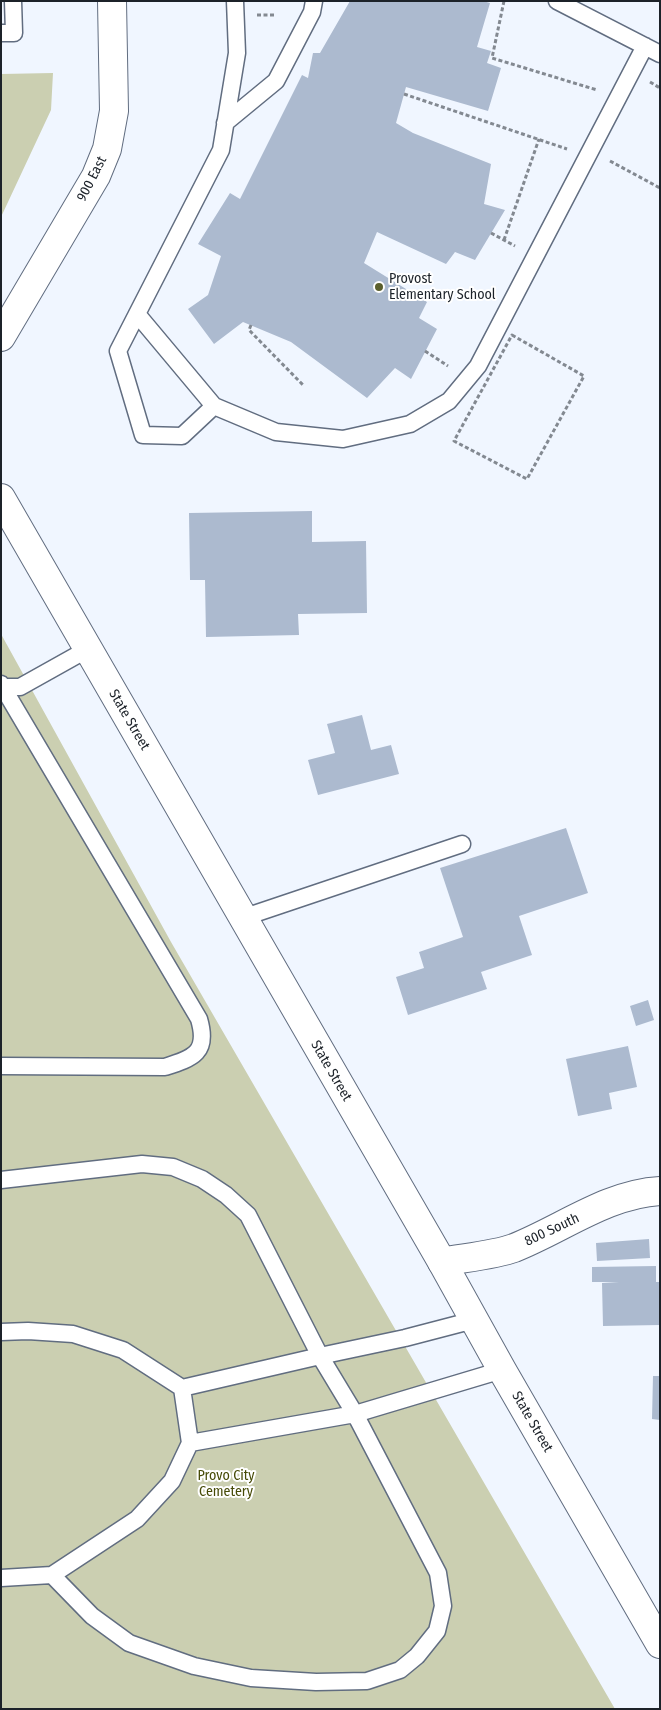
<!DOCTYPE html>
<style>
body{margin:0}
#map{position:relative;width:661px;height:1710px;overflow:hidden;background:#f0f6ff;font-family:"Fira Sans Condensed",sans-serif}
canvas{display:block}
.frame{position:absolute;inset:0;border:2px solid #1c2229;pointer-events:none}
</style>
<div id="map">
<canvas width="661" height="1710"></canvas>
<div class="frame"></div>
</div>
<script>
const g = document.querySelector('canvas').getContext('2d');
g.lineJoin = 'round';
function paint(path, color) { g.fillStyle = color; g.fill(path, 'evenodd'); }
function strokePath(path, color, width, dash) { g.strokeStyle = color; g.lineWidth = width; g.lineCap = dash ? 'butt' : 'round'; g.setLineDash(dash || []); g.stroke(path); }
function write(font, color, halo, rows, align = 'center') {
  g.font = font + ' "Fira Sans Condensed",sans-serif'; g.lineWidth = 4; g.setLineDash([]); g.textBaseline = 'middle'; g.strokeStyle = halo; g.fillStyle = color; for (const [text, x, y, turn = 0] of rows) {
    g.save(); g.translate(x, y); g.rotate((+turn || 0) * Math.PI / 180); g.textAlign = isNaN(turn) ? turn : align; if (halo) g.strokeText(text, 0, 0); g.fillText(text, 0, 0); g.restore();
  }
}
paint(new Path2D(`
 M 53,73 L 51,110 L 1,217 L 1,74 Z
 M 1,634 L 171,942 L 615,1709 L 1,1709 Z`), '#cbcfb1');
paint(new Path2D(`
 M 350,1 L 483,1 L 490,3 L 477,47 L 491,51 L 487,63 L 501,68 L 488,111 L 406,87 L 396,123 L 413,133 L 491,164 L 484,204 L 505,210 L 475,260 L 455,252 L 446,264 L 377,232 L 364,263 L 427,302 L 419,318 L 437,329 L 411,379 L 395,368 L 367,398 L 291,342 L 243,322 L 214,344 L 188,309 L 208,295 L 221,256 L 198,244 L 230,193 L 240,199 L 302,75 L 308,78 L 313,53 L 320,53 Z
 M 312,511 L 312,542 L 366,541 L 367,613 L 298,614 L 299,635 L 206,637 L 205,580 L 190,580 L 189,513 Z
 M 362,715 L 371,750 L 391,745 L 399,774 L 318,795 L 308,760 L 335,753 L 327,724 Z
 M 566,828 L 588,893 L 519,916 L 532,955 L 481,972 L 487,989 L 408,1015 L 396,977 L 424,968 L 419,952 L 463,937 L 440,868 Z
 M 648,1000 L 654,1020 L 636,1026 L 630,1006 Z
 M 628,1046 L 637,1087 L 609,1093 L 612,1109 L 578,1116 L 566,1059 Z
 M 649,1239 L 650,1258 L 597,1261 L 596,1243 Z
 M 656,1266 L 656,1282 L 660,1282 L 660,1325 L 603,1326 L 602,1283 L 619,1282 L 592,1282 L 592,1267 Z
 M 653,1376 L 660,1376 L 660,1420 L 652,1419 Z`), '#acbacf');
const service = new Path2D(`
 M 557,1 L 660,54
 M 1,33 L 14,33 L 13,1
 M 225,123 L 276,81 L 312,12 L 314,1
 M 137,314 L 214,406 L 276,432 L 343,439 L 410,424 L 449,401 L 478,366 L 645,46
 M 214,406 L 182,436 L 143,435 L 118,351 L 221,150 L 237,53 L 235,1
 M 1,684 L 199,1019 C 209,1053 193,1058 165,1067 L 1,1066
 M 1,687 L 20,687 L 88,649
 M 242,918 L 462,844
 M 1,1180 L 142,1164 L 173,1167 L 202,1179 L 226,1195 L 248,1215 L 320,1356 L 405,1338 L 474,1320
 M 1,1332 L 28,1331 L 73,1334 L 123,1350 L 182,1388 L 320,1356 L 355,1414 L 438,1573 L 443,1606 L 437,1631 L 417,1656 L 400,1670 L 367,1681 L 316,1682 L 251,1678 L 194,1666 L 129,1643 L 92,1616 L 52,1575
 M 190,1443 L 355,1414 L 502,1370
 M 1,1578 L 52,1575 L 137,1519 L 172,1481 L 190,1443 L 182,1388`);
const minor = new Path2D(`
 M 442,1262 C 463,1258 495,1255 514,1248 C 562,1229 607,1194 660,1191`);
const secondary = new Path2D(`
 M 1,337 L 96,176 L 107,149 L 114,111 L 112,1`);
const primary = new Path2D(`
 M 1,498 L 442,1262 L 502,1370 L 660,1644`);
strokePath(service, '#616d80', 19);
strokePath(minor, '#616d80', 30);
strokePath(secondary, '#616d80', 30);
strokePath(primary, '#616d80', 30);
strokePath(new Path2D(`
 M 504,1 L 492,58 L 597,90
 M 257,15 L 276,15
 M 650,82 L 660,88
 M 404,94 L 567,149
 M 610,161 L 660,188
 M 491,233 L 515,246
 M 504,240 L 539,139
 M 251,325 L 249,330 L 303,385
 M 512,335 L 584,376 L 527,479 L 454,441 Z
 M 425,351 L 448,366`), '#838991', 3, [4, 2.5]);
strokePath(service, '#fff', 16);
strokePath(minor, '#fff', 28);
strokePath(secondary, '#fff', 28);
strokePath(primary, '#fff', 28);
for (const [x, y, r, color] of [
 [379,287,5,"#5b5f2d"]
]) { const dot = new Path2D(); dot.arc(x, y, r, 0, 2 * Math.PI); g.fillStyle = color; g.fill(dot); strokePath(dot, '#fff', 2); }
write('14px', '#1c2229', '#fff', [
 ["900 East",92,179,-63],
 ["State Street",129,720,60],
 ["State Street",331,1071,60],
 ["800 South",552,1230,-25],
 ["State Street",532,1422,60]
]);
write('14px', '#1c2229', '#fff', [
 ["Provost",389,279],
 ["Elementary School",389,295]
], 'left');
write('14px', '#464a06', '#fff', [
 ["Provo City",226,1476],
 ["Cemetery",226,1492]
]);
</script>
